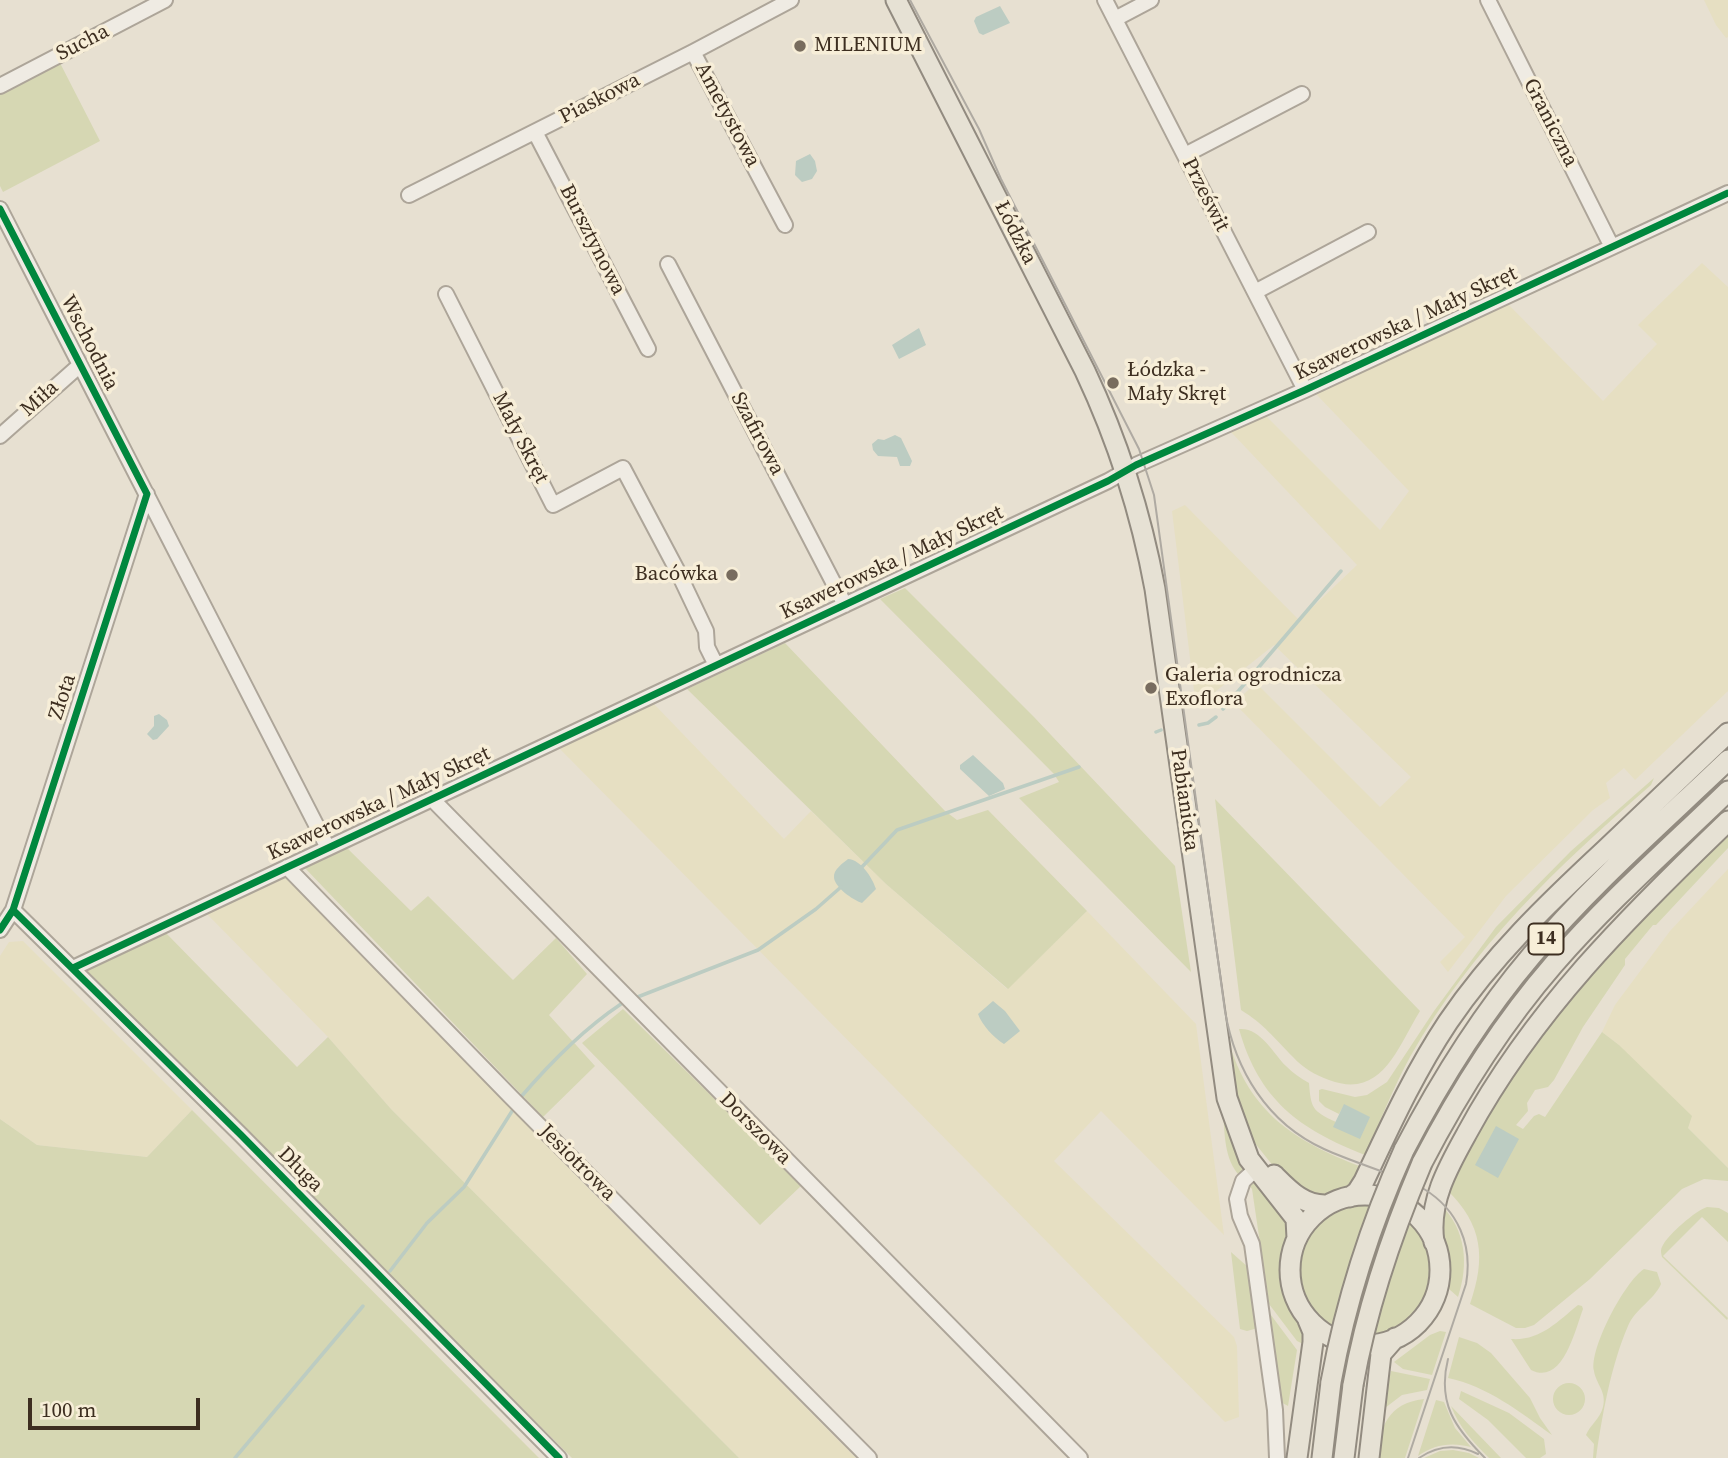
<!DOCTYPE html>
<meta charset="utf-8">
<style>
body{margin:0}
#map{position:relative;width:1728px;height:1458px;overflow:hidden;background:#e7e0d1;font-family:"Source Serif 4",serif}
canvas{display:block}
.scale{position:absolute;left:28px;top:1398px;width:172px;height:32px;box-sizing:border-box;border:4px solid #3d2e20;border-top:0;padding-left:9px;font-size:21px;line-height:24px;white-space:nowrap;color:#3d2e20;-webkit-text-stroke:5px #f7eed8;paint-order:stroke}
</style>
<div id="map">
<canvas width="1728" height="1458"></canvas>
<div class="scale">100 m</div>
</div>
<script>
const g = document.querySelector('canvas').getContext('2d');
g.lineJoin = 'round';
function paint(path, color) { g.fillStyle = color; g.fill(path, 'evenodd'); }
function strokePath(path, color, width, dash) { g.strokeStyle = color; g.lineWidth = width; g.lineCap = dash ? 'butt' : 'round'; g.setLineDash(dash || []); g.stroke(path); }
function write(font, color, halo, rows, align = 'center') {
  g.font = font + ' "Source Serif 4",serif'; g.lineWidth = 7; g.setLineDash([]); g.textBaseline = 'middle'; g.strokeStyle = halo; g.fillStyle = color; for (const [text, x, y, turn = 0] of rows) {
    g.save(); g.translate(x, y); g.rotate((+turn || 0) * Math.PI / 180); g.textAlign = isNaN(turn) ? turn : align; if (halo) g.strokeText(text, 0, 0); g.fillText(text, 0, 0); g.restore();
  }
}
paint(new Path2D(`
 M 1704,0 L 1728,0 L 1728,37 L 1726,38 L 1716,25 Z
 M 1702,263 L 1728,287 L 1728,691 L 1635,780 L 1624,768 L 1606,783 L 1610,798 L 1593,810 L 1506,896 L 1448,972 L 1440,962 L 1465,937 L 1234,703 L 1256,683 L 1380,807 L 1411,777 L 1274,645 L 1196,707 L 1172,511 L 1185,505 L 1299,620 L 1357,565 L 1231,432 L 1265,415 L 1380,530 L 1409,491 L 1316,394 L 1507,303 L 1603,401 L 1657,344 L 1638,325 Z
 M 654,704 L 784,839 L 811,811 L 886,884 L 1007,989 L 1087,911 L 1196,1024 L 1224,1235 L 1101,1111 L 1054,1161 L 1234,1337 L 1237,1346 L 1239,1417 L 1225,1422 L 559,748 Z
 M 1728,869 L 1728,1168 L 1687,1127 L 1619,1045 L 1602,1032 L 1615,1005 L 1670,931 Z
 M 285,876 L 590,1190 L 856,1458 L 739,1458 L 391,1109 L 328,1037 L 206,913 Z
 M 23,941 L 192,1110 L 147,1157 L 37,1145 L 0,1119 L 0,956 L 9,942 Z`), '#e6dfc2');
paint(new Path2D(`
 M 60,63 L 100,141 L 3,192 L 0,186 L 0,94 Z
 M 905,588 L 1034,717 L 1175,866 L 1191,972 L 1019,798 L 1059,782 L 1054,774 L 880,599 Z
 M 785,643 L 945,811 L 957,820 L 988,810 L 1087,911 L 1008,989 L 886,884 L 687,689 Z
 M 1654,778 L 1651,785 C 1557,867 1472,947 1410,1057 C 1393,1088 1380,1122 1365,1155 C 1299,1129 1259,1100 1239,1029 C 1260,1027 1273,1053 1286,1066 C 1293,1073 1300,1078 1309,1083 C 1311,1108 1312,1111 1336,1122 L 1334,1126 L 1344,1105 L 1339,1114 L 1325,1107 L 1319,1101 L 1319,1090 L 1322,1089 L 1355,1097 L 1367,1095 L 1387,1082 L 1434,1011 L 1496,927 L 1571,851 Z
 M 1215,799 L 1420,1011 C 1397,1048 1382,1100 1329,1080 C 1315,1075 1303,1068 1293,1057 C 1274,1038 1264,1024 1241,1010 Z
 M 1728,834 L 1728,848 L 1656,925 L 1653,925 L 1625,959 L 1625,965 L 1583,1027 L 1554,1080 L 1548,1087 L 1535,1090 L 1527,1103 L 1528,1111 L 1516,1125 L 1523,1129 L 1534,1116 L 1539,1114 L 1545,1117 L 1602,1032 L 1619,1045 L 1692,1116 L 1688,1128 L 1728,1168 L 1728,1181 L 1704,1179 L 1682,1189 L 1590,1279 L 1534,1325 L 1525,1328 L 1516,1328 L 1470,1304 C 1486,1258 1483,1225 1447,1190 C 1474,1141 1500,1092 1532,1047 C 1587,968 1659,900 1728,834 Z
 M 347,848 L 411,911 L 428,896 L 513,980 L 556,938 L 587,974 L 549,1015 L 595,1066 L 543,1117 L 304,867 Z
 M 165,932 L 297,1067 L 328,1037 L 391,1109 L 739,1458 L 572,1458 L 85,969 Z
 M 623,1009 L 802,1185 L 760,1225 L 582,1043 Z
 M 1226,1032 C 1246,1110 1291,1140 1362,1167 C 1355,1186 1340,1194 1321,1199 L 1282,1177 L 1254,1142 L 1237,1103 Z
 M 192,1110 L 539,1458 L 0,1458 L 0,1119 L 37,1145 L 147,1157 Z
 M 1223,1113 L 1245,1167 L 1240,1176 C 1224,1160 1225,1134 1223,1113 Z
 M 1256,1180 L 1287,1213 L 1292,1232 L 1284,1258 L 1283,1277 L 1289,1302 L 1303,1328 L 1305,1345 L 1297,1341 L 1269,1304 L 1252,1189 L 1248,1184 Z
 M1298 1270a67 67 0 1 1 134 0a67 67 0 1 1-134 0Z
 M 1441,1205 C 1466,1230 1469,1264 1458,1297 L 1449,1289 L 1447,1281 L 1446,1258 L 1438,1231 Z
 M 1707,1207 L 1719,1208 L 1728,1213 L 1728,1242 L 1702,1217 L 1663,1256 L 1728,1318 L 1727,1320 L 1662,1257 C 1661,1252 1660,1250 1663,1245 C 1669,1234 1695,1211 1707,1207 Z
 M 1231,1252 L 1249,1268 L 1258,1328 L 1247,1331 L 1240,1329 Z
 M 1644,1269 L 1657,1272 L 1661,1284 C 1654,1300 1635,1309 1628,1326 C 1611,1365 1602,1416 1596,1458 L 1593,1458 L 1594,1444 L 1586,1435 C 1590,1425 1600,1419 1603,1407 C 1607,1392 1596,1384 1594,1371 C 1589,1349 1625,1281 1644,1269 Z
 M 1578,1305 L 1582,1306 L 1583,1309 C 1575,1330 1563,1386 1531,1370 L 1511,1339 C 1540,1341 1557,1322 1578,1305 Z
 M 1265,1307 L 1297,1350 L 1288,1406 L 1279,1401 Z
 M 1440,1331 L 1446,1332 L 1432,1375 L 1403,1369 L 1394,1362 L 1430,1335 Z
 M 1459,1337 L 1477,1343 L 1491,1353 L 1530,1398 L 1540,1418 L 1552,1435 C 1520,1412 1487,1386 1448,1378 Z
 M 1391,1371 L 1430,1379 L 1427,1390 L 1402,1395 L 1381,1411 Z
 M1553 1399a16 16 0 1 1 32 0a16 16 0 1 1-32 0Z
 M 1461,1391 L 1509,1413 L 1544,1439 L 1546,1454 L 1540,1458 L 1526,1458 L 1488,1420 L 1459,1399 Z
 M 1424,1399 L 1405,1458 L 1376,1458 C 1380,1427 1388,1403 1424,1399 Z
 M 1436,1400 L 1444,1402 L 1455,1428 L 1471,1447 C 1452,1442 1434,1444 1418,1456 Z
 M 1451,1406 L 1501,1458 L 1489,1458 C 1473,1442 1459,1427 1451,1406 Z
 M 1453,1450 L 1469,1453 L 1479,1458 L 1424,1458 L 1440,1451 Z`), '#d6d7b3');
paint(new Path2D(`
 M 1000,6 L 1010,23 L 983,35 L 979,33 L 974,21 L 976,17 Z
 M 810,154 L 815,161 L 817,171 L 812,179 L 802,182 L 795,175 L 796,161 Z
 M 919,328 L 926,345 L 899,359 L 892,345 Z
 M 895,435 L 901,438 L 912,461 L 910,466 L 900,466 L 897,457 L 878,456 L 873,450 L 872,444 L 878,439 L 884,440 Z
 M 159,714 L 167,720 L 169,726 L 157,739 L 153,740 L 147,734 L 154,726 L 154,716 Z
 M 973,755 L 1003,783 L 1005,789 L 989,796 L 960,769 L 960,765 Z
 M 848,859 C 861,860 872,877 876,889 L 862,903 C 853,900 834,887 834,877 C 833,870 843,863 848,859 Z
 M 993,1001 L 1005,1011 L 1020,1031 L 1004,1044 C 994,1038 982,1025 978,1014 Z
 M 1344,1104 L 1370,1117 L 1360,1139 L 1333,1127 Z
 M 1496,1126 L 1519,1139 L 1498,1178 L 1475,1165 Z`), '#bcccc2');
strokePath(new Path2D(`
 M 1223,709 L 1341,571
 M 1199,725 L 1208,723 L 1216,717
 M 1156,732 L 1161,730
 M 860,869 L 897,830 L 1079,767
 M 635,998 L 758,950 L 816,909 L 841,887
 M 520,1098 C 550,1063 582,1030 621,1004
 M 390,1271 L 427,1223 L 464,1187 L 514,1108
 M 235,1458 L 363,1306`), '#bcccc2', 3.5);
const minor = new Path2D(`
 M 1105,0 L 1305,390
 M 1488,0 L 1612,247
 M 1115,19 L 1151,0
 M 693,52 L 785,225
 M 0,86 L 165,0
 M 535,132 L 648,349
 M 1185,155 L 1302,94
 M 409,195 L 693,52 L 791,0
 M 0,209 L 328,848
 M 668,264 L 845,605
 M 1255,292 L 1368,232
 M 446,294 L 553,505 L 623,468 L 677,570 L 706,631 L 707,647 L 716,665
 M 0,436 L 80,365
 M 432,799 L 1080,1458
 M 287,867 L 509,1095 L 869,1458
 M 13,910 L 241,1135 L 559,1458
 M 0,930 L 13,910 L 147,494
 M 73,968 L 1108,481 L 1136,465 L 1305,390 L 1728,193
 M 1256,1169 L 1243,1181 L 1237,1199 L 1240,1216 L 1252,1244 L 1275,1410 L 1277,1458`);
const major = new Path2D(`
 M 896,0 L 1085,371 C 1118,441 1141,513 1155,589 L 1227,1098 L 1249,1159 L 1296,1219 L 1297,1238
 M 1404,1150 C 1440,1081 1481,1015 1532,955 C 1591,885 1662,823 1728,760
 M 1422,1163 C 1459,1092 1501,1025 1554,964 C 1608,902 1669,848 1728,791
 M 1274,1175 C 1290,1191 1304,1206 1327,1205
 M1290 1270a75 75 0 1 1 150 0a75 75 0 1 1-150 0Z
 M 1350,1197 L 1357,1192 L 1364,1181 C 1390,1126 1414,1073 1448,1022 C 1492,957 1548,903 1605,850 C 1646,811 1687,772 1728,733
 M 1434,1242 C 1428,1202 1448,1167 1467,1133 C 1533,1011 1629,916 1728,821
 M 1297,1458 L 1313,1342 L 1313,1332 L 1308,1320
 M 1322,1458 L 1331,1382
 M 1344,1458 L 1353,1385
 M 1369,1458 L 1381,1354 L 1395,1338`);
strokePath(minor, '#ada599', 18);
strokePath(major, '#928b80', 23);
strokePath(minor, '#efebe3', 14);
strokePath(major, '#e6e1d4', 19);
strokePath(new Path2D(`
 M 910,0 L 979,129 L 1001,179 L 1139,449 L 1154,495 L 1225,1011 C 1235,1070 1267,1123 1324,1149 C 1357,1164 1392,1173 1424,1189 C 1458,1210 1473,1245 1466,1284 L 1408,1458
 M 1448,1359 C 1437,1403 1455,1428 1485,1458
 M 1419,1458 C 1438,1445 1458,1444 1478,1454`), '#afaaa2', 2);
const majorBridge = new Path2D(`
 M 1331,1382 C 1346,1301 1370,1225 1404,1150
 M 1353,1385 C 1367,1307 1391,1236 1422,1163`);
strokePath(majorBridge, '#928b80', 23, []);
strokePath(majorBridge, '#e6e1d4', 19);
strokePath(new Path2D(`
 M 0,209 L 147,494 L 13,910 L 0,930
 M 13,910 L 241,1135 L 559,1458
 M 73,968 L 1108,481 L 1136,465 L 1305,390 L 1728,193`), '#00873e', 7);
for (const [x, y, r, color] of [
 [800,46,7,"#786c5e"],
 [1113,383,7,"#786c5e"],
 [732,575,7,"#786c5e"],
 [1151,688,7,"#786c5e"]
]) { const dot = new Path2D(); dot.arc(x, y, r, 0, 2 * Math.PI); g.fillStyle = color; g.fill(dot); strokePath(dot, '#f7eed8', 2.5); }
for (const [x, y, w] of [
 [1546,939,35]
]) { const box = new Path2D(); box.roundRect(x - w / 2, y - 15.5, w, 31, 5); g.fillStyle = '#f7eed8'; g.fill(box); strokePath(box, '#3d2e20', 2); }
write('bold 19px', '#3d2e20', null, [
 ["14",1546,939]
]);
write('21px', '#3d2e20', '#f7eed8', [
 ["Sucha",83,43,-27],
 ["Piaskowa",600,99,-27],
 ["Ametystowa",727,115,62],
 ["Graniczna",1550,123,63],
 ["Prześwit",1205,195,63],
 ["Łódzka",1015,233,63],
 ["Bursztynowa",592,240,63],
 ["Ksawerowska / Mały Skręt",1406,324,-25],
 ["Wschodnia",89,343,63],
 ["Miła",40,399,-42],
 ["Szafirowa",757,434,62],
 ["Mały Skręt",520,438,63],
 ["Ksawerowska / Mały Skręt",892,563,-25],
 ["Złota",63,697,-72],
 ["Pabianicka",1184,800,82],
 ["Ksawerowska / Mały Skręt",379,804,-25],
 ["Dorszowa",755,1129,45],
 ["Jesiotrowa",577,1163,45],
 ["Długa",300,1170,45]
]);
write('21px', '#3d2e20', '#f7eed8', [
 ["MILENIUM",814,46],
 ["Łódzka -",1127,371],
 ["Mały Skręt",1127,395],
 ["Bacówka",718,575,"right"],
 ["Galeria ogrodnicza",1165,676],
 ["Exoflora",1165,700]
], 'left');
</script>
